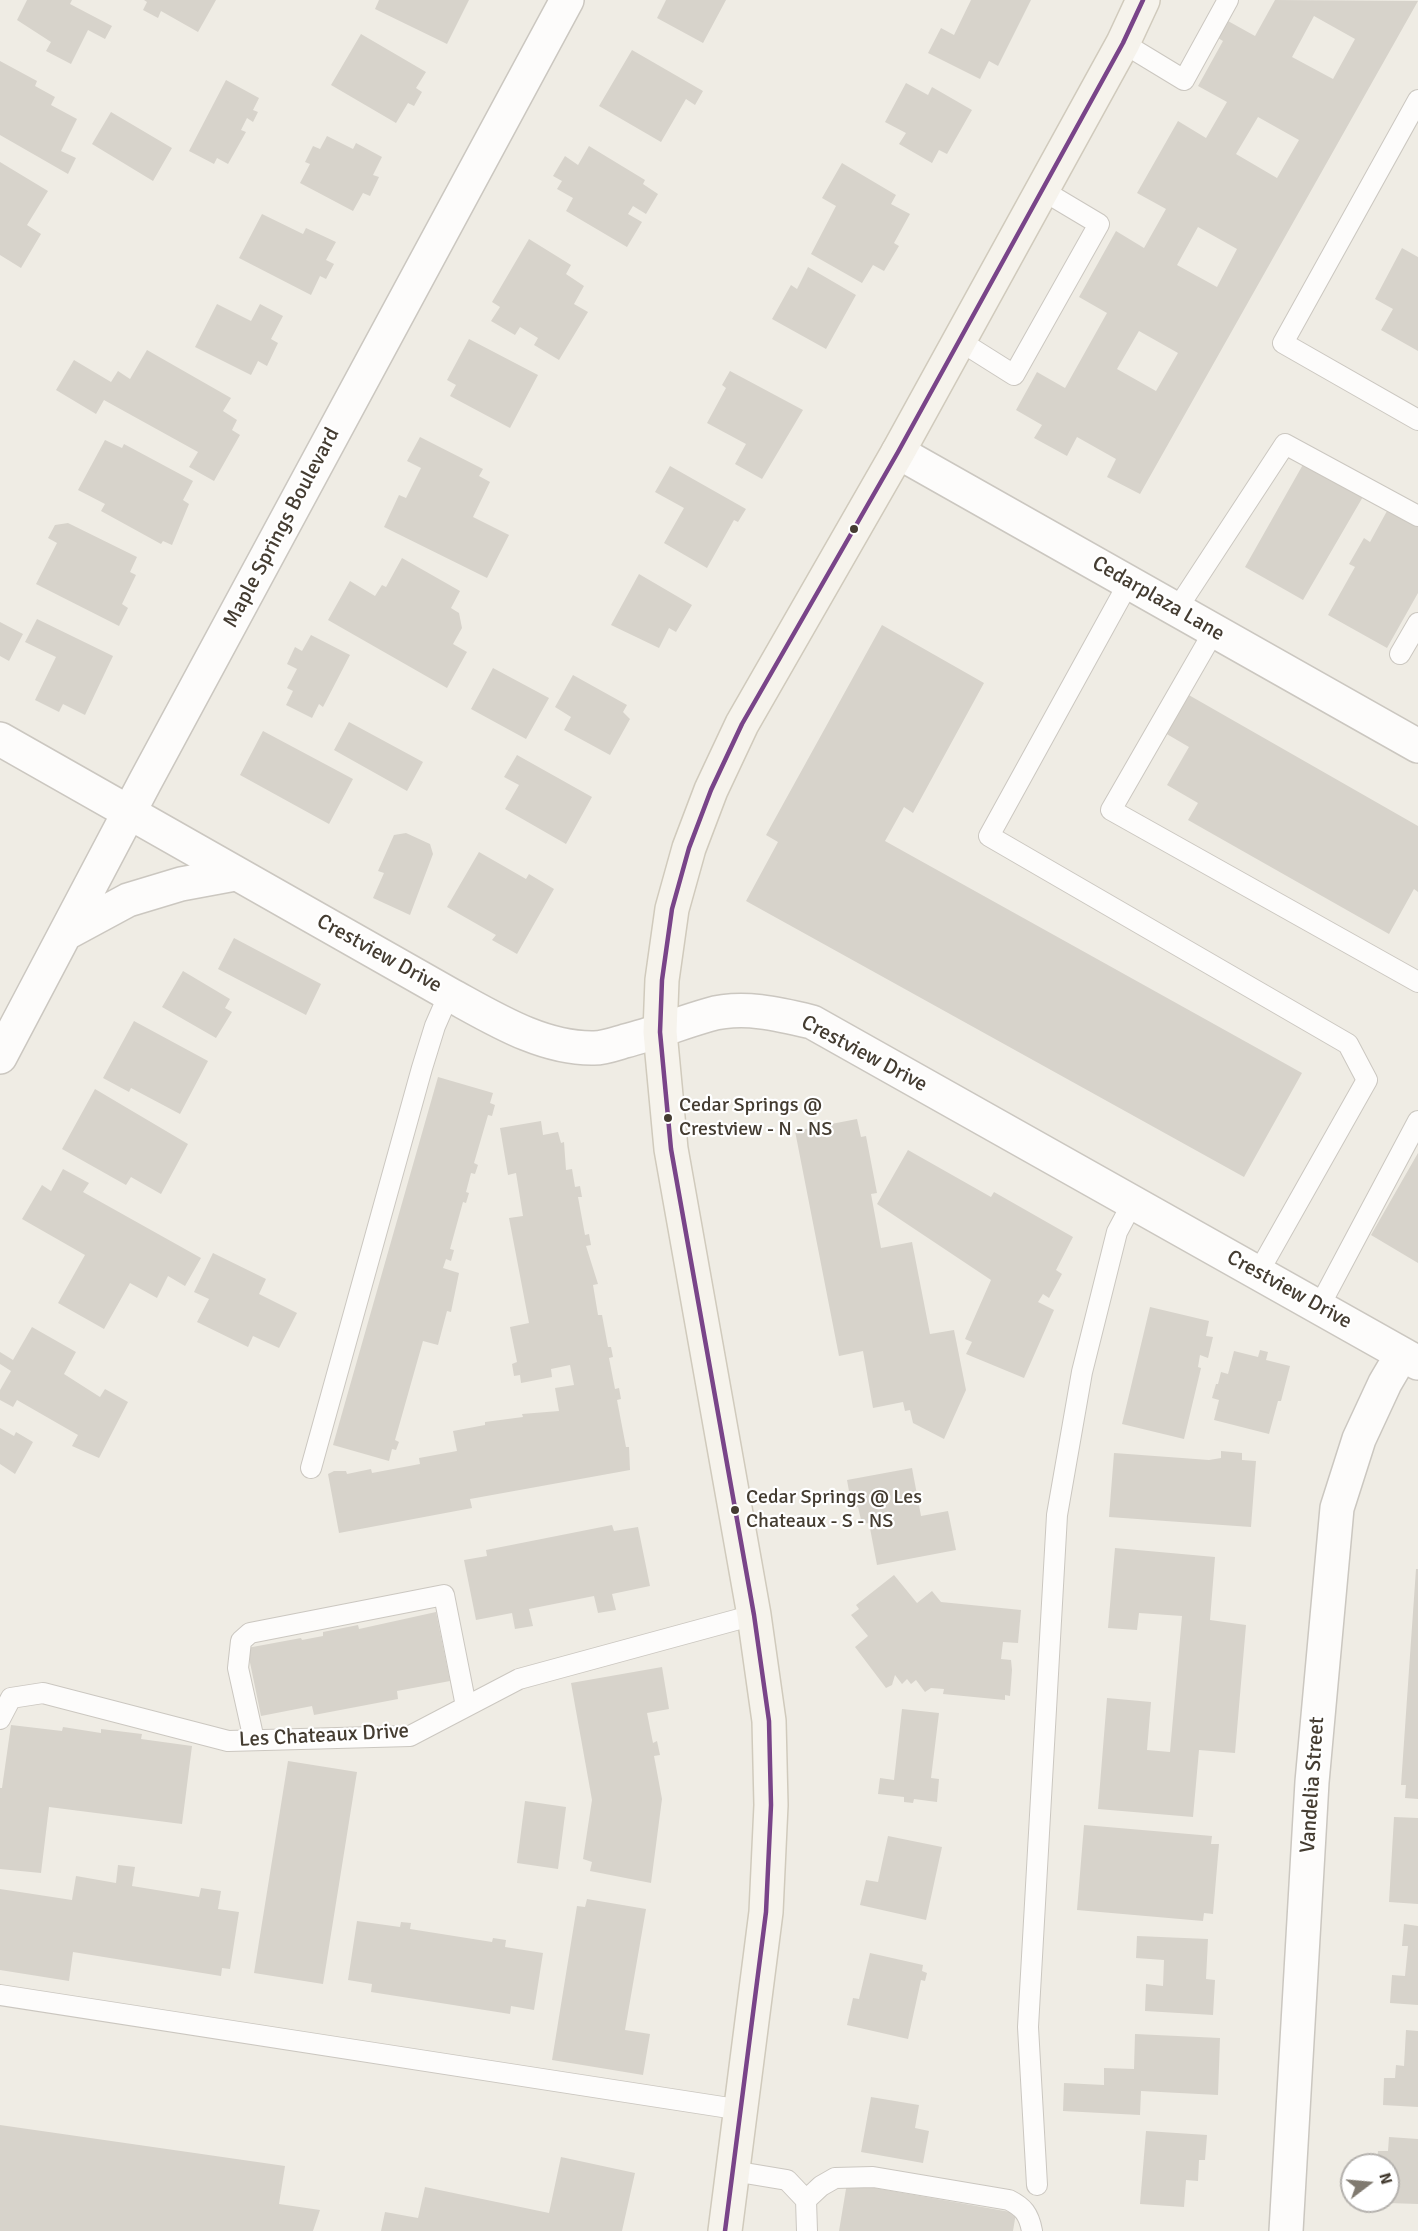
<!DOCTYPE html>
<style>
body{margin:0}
#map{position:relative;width:1418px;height:2231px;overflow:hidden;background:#efece4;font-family:Signika,sans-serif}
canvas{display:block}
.north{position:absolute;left:1340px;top:2153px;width:60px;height:60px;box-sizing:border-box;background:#fff;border:2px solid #b4b1ad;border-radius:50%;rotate:74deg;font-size:16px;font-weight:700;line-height:24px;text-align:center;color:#443c31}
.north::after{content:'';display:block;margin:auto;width:21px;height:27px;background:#807a70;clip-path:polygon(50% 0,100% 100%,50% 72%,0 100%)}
</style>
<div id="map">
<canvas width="1418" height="2231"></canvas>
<div class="north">N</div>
</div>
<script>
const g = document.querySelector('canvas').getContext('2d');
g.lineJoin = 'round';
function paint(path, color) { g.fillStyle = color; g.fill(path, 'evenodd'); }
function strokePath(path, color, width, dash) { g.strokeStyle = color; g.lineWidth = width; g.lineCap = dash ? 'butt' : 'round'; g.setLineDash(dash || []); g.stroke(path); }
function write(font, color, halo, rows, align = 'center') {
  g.font = font + ' Signika,sans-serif'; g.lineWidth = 4.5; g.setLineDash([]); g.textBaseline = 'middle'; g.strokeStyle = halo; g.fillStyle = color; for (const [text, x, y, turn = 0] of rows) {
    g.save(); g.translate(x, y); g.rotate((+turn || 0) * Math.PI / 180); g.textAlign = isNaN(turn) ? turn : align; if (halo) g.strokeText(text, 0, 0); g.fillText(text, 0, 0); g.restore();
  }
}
paint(new Path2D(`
 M 27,0 L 72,0 L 70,4 L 112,26 L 105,39 L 88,30 L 71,64 L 46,51 L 51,42 L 17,20 Z
 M 144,0 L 216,0 L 198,32 L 161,11 L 158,18 L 143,10 L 147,2 Z
 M 379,0 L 469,0 L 447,44 L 375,9 Z
 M 666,0 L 726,0 L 703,43 L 657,18 Z
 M 971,0 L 1031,0 L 998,66 L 989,61 L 980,79 L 928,53 L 941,28 L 954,35 Z
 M 1275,0 L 1418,1 L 1140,494 L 1107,477 L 1116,459 L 1077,437 L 1067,456 L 1034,438 L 1042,425 L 1016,410 L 1037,372 L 1065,388 L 1107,313 L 1079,297 L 1116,231 L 1144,248 L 1166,209 L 1137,193 L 1178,121 L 1206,138 L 1227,102 L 1198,86 L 1223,41 L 1218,38 L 1228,21 L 1255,36 ZM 1314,16 L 1355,39 L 1333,79 L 1292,57 ZM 1258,117 L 1299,140 L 1277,178 L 1236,154 ZM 1198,227 L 1237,249 L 1217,287 L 1177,265 ZM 1139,331 L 1178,353 L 1156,391 L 1117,369 Z
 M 361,34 L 426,72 L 416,88 L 422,92 L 414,106 L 408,103 L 396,123 L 331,85 Z
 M 632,50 L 703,91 L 695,105 L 686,99 L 661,142 L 599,106 Z
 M 0,61 L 37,81 L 35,86 L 55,97 L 51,105 L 77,119 L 61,151 L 76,158 L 68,174 L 0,135 Z
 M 226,80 L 259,98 L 253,110 L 258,112 L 253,122 L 247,118 L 241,130 L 246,132 L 228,164 L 217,158 L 214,164 L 189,151 Z
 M 906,83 L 928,95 L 932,87 L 972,110 L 947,154 L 939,150 L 932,163 L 899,144 L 906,133 L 885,122 Z
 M 111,112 L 172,148 L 153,181 L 92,144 Z
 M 327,136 L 353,149 L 356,143 L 382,157 L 373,175 L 379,177 L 370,196 L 363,193 L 353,211 L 300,183 L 310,164 L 305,162 L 313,146 L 320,149 Z
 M 589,146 L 645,180 L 643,184 L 658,194 L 646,214 L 633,206 L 628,214 L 642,222 L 627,247 L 566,211 L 573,198 L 557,189 L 562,181 L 553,176 L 565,156 L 578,165 Z
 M 0,162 L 48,191 L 27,225 L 41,234 L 21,268 L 0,255 Z
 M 842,163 L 896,195 L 891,204 L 910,214 L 894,243 L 899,246 L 884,271 L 873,265 L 862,283 L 811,254 L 836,206 L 822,198 Z
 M 262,214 L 303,234 L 306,228 L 336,242 L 326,260 L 334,264 L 326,279 L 320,276 L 311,295 L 239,258 Z
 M 529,239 L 571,265 L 566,274 L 584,286 L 574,304 L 588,312 L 559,360 L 534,345 L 538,338 L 520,327 L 515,335 L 491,321 L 500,307 L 492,302 Z
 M 1402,248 L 1418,257 L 1418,351 L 1381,330 L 1393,309 L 1375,299 Z
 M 808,267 L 856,295 L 826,349 L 772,319 L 791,285 L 797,289 Z
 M 217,304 L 251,321 L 260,304 L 283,316 L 271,339 L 278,343 L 267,366 L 258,361 L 251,375 L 195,347 Z
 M 469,339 L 538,375 L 510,428 L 450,396 L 456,385 L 447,380 Z
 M 147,350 L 231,398 L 223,411 L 237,420 L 232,430 L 240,435 L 214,481 L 189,467 L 198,452 L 104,400 L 96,414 L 56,390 L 74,360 L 111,382 L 118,371 L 130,379 Z
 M 730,371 L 803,410 L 762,479 L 735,464 L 746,444 L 707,423 L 726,388 L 722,385 Z
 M 420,437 L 483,469 L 479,476 L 490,482 L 473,517 L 509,535 L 487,578 L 384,527 L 399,495 L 406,498 L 421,468 L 407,461 Z
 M 105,440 L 122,448 L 124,444 L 193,481 L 183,500 L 189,504 L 172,545 L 163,541 L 161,544 L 101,511 L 105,504 L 78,490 Z
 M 1305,461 L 1364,495 L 1303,600 L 1245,567 Z
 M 670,466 L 746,509 L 738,522 L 734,520 L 707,568 L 664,543 L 684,508 L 655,492 Z
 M 1387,511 L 1418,527 L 1418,593 L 1387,648 L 1328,615 L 1355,567 L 1349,564 L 1364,538 L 1370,542 Z
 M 68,523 L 137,557 L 130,572 L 136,575 L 122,604 L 128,608 L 119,626 L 36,584 L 57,543 L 48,538 L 55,525 Z
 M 402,558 L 460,591 L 451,608 L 459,613 L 462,628 L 453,644 L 467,652 L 447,688 L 328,620 L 350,581 L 375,596 L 382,585 L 386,587 Z
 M 639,574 L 692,605 L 676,632 L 669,628 L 659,648 L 611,625 Z
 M 37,619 L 113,656 L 85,715 L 63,704 L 59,712 L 35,700 L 56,657 L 25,642 Z
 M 0,622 L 23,634 L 9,661 L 0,656 Z
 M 882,625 L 984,683 L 913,813 L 904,807 L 885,841 L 1302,1073 L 1244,1177 L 746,901 L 778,842 L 766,835 Z
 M 311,635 L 350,655 L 323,707 L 319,704 L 312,718 L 286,705 L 293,691 L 287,688 L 297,669 L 287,664 L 295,647 L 302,651 Z
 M 493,668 L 549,698 L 526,739 L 471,709 Z
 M 573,675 L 627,705 L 623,712 L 630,719 L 610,755 L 564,730 L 571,717 L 555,707 Z
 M 1187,694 L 1418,826 L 1418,892 L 1414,889 L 1389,934 L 1188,820 L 1198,803 L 1167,785 L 1189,747 L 1165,733 Z
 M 349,722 L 423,762 L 407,791 L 334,750 Z
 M 263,731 L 353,779 L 329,824 L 240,775 Z
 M 517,755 L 592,797 L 566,844 L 505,809 L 519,785 L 504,777 Z
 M 406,833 L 430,844 L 433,854 L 410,915 L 373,898 L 384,873 L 378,871 L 394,835 Z
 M 479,852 L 526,879 L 529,874 L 554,889 L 517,954 L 492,940 L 496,935 L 447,907 Z
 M 234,938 L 321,984 L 306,1015 L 218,969 Z
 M 183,971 L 230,999 L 225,1008 L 232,1012 L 216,1038 L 162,1007 Z
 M 134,1021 L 208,1061 L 180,1114 L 131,1088 L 129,1092 L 103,1078 Z
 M 438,1077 L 493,1093 L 490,1103 L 495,1105 L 492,1116 L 488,1115 L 474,1163 L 478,1165 L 475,1174 L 471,1173 L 466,1192 L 469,1193 L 466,1203 L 463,1202 L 450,1249 L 454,1250 L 451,1261 L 446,1259 L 443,1268 L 459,1273 L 451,1312 L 447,1311 L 438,1345 L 423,1341 L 395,1440 L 399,1442 L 396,1450 L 392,1449 L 389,1461 L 333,1445 Z
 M 95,1089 L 188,1144 L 161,1194 L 131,1177 L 126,1185 L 62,1149 Z
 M 857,1119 L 861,1137 L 866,1136 L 877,1193 L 871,1194 L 881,1248 L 912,1242 L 930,1334 L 954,1330 L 966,1390 L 944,1439 L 913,1423 L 910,1410 L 905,1411 L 903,1402 L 873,1408 L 863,1351 L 839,1356 L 795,1131 Z
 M 541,1121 L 543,1135 L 558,1132 L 561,1143 L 564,1142 L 566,1170 L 572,1169 L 575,1187 L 580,1186 L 582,1197 L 578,1197 L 585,1235 L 589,1234 L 591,1245 L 586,1246 L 598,1284 L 593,1285 L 598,1315 L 602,1315 L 608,1347 L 611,1347 L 613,1357 L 609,1358 L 615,1389 L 619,1388 L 621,1399 L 617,1400 L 626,1447 L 629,1447 L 630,1470 L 470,1499 L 472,1508 L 339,1533 L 328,1474 L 334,1471 L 346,1471 L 347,1474 L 371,1469 L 372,1473 L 420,1464 L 419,1458 L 457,1451 L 453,1431 L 485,1425 L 485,1422 L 523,1417 L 522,1414 L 559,1411 L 555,1388 L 574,1385 L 570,1365 L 551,1369 L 552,1377 L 521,1383 L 520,1375 L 514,1376 L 512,1364 L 517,1362 L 510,1327 L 529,1323 L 509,1218 L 523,1216 L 516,1173 L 508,1175 L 500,1128 Z
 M 908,1150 L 991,1197 L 994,1192 L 1073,1237 L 1056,1270 L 1062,1274 L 1049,1298 L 1043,1294 L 1038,1302 L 1054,1310 L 1024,1378 L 966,1354 L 972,1342 L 965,1339 L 991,1280 L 877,1204 Z
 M 1418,1153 L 1418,1263 L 1371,1235 Z
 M 63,1169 L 89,1183 L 83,1192 L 201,1258 L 185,1286 L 168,1276 L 157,1298 L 130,1283 L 104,1329 L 58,1303 L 85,1255 L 22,1219 L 42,1185 L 51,1191 Z
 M 213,1253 L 266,1279 L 259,1294 L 297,1313 L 279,1348 L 253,1336 L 248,1347 L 197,1322 L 209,1299 L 194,1292 Z
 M 1150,1307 L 1209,1321 L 1206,1336 L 1213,1337 L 1208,1358 L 1200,1355 L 1198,1367 L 1201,1368 L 1184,1439 L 1122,1424 Z
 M 32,1327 L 76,1352 L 64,1374 L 100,1397 L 105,1389 L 128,1402 L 99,1458 L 72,1446 L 78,1435 L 17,1400 L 13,1407 L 0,1400 L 0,1390 L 11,1371 L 0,1364 L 0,1352 L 13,1360 Z
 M 1260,1350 L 1268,1352 L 1266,1360 L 1290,1366 L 1281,1401 L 1278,1401 L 1269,1434 L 1214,1420 L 1219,1400 L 1212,1398 L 1216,1384 L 1218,1384 L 1221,1372 L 1228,1374 L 1234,1351 L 1258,1357 Z
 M 0,1428 L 14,1436 L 16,1432 L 33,1442 L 15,1474 L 0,1464 Z
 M 1221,1451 L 1242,1453 L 1242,1460 L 1256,1461 L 1251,1527 L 1109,1517 L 1114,1453 L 1209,1460 L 1221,1458 Z
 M 912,1468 L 921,1516 L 948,1511 L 956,1550 L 877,1565 L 869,1523 L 862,1524 L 858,1507 L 852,1508 L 847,1480 Z
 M 612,1525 L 614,1531 L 638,1527 L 650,1586 L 612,1594 L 616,1610 L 598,1613 L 594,1596 L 529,1609 L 533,1626 L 515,1629 L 512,1613 L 476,1620 L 464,1560 L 487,1556 L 486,1550 Z
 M 1115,1548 L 1215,1557 L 1210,1620 L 1246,1625 L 1235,1753 L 1199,1750 L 1193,1817 L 1098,1809 L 1107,1698 L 1151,1702 L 1147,1750 L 1170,1752 L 1182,1616 L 1139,1613 L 1137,1630 L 1108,1628 Z
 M 1416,1569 L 1418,1569 L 1418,1799 L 1405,1798 L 1406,1785 L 1401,1785 Z
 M 894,1575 L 917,1603 L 932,1591 L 941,1602 L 1021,1610 L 1018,1643 L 1003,1642 L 1001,1659 L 1011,1660 L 1012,1670 L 1010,1696 L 1005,1695 L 1005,1700 L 943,1694 L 944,1689 L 931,1688 L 925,1692 L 916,1680 L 911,1684 L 907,1679 L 902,1684 L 895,1675 L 892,1685 L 886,1688 L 855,1647 L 868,1636 L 851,1615 L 859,1609 L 856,1605 Z
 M 436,1612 L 450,1681 L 397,1691 L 398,1699 L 314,1715 L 312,1706 L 261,1716 L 247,1648 L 301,1638 L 302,1640 L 323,1636 L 323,1632 L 358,1625 L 359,1629 Z
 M 662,1667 L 669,1709 L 647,1713 L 653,1743 L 657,1741 L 660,1755 L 654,1756 L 662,1799 L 651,1883 L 590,1871 L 592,1862 L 583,1859 L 592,1800 L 571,1683 Z
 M 902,1709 L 939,1713 L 931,1778 L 939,1779 L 937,1802 L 914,1799 L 913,1803 L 904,1802 L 904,1797 L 878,1794 L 880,1778 L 894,1780 Z
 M 11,1725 L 62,1731 L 63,1727 L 101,1733 L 101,1729 L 142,1734 L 141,1739 L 192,1746 L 182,1824 L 49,1807 L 41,1873 L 0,1869 L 0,1788 L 2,1788 Z
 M 288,1761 L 357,1772 L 323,1984 L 254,1973 Z
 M 525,1801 L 566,1807 L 558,1869 L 517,1863 Z
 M 1394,1817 L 1418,1818 L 1418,1904 L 1389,1902 Z
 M 1084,1825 L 1212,1836 L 1211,1844 L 1219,1844 L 1213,1914 L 1204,1913 L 1203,1921 L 1077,1910 Z
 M 888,1836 L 942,1847 L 926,1920 L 860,1905 L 866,1880 L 878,1882 Z
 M 118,1865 L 135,1867 L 132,1886 L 199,1897 L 201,1888 L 221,1891 L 218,1909 L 239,1912 L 230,1969 L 222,1968 L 221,1976 L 73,1952 L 69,1981 L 0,1970 L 0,1889 L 72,1900 L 76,1876 L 116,1883 Z
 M 587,1899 L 646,1909 L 625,2030 L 650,2034 L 643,2075 L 552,2060 L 577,1906 L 585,1907 Z
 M 357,1921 L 400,1927 L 401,1922 L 411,1923 L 410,1929 L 492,1942 L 493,1938 L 506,1940 L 505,1947 L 543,1953 L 534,2010 L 511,2006 L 510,2014 L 371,1992 L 372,1984 L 348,1980 Z
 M 1404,1924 L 1418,1926 L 1418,2005 L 1390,2003 L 1392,1975 L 1405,1976 L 1408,1946 L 1402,1946 Z
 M 1137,1936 L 1208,1939 L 1206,1979 L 1215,1980 L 1213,2015 L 1145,2011 L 1146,1984 L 1163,1986 L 1164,1960 L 1136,1958 Z
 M 870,1953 L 923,1965 L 922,1971 L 927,1973 L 925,1981 L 921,1980 L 908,2039 L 847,2025 L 853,1998 L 859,1999 Z
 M 1406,2030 L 1418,2031 L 1418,2107 L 1383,2105 L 1384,2078 L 1395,2078 L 1396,2065 L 1404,2066 Z
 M 1135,2034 L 1220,2038 L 1218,2095 L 1141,2091 L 1140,2115 L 1063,2111 L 1064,2083 L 1104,2085 L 1104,2068 L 1134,2069 Z
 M 871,2097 L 919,2105 L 915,2128 L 929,2131 L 923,2163 L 861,2152 Z
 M 0,2125 L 285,2166 L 279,2204 L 320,2210 L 313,2231 L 0,2231 Z
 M 1146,2131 L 1207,2135 L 1205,2160 L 1199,2160 L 1198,2181 L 1186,2180 L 1184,2207 L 1140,2204 Z
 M 1389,2137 L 1418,2139 L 1418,2204 L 1388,2203 L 1388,2165 L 1377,2165 L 1378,2151 L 1388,2151 Z
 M 561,2157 L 635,2173 L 622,2231 L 381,2231 L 385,2212 L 418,2218 L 425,2187 L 549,2213 Z
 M 847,2183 L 1016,2213 L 1013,2231 L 839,2231 Z`), '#d7d3cb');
const service = new Path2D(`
 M 1123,43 L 1184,80 L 1228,0
 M 1418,100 L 1283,343 L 1418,420
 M 960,341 L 1014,375 L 1099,224 L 1042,190
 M 1129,582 L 989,836 L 1348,1044 L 1367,1080 L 1258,1273
 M 1177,609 L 1285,444 L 1418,516
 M 1214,631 L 1111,810 L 1418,982
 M 1400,654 L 1418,623
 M 1319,1307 L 1418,1121
 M 311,1468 L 422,1068 L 435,1026 L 449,994
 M 0,1719 L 11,1698 L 43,1693 L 228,1741 L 410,1736 L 519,1679 L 754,1615
 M 254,1740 L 238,1668 L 241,1641 L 250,1633 L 444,1595 L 466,1706
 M 0,1995 L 742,2110
 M 733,2171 L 787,2180 L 806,2200 L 807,2231
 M 1037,2185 L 1028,2027 L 1057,1515 L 1082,1372 L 1117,1232 L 1133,1202
 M 806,2200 L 821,2186 L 835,2178 L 873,2177 L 1009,2200 C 1023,2207 1029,2214 1032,2231`);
const minor = new Path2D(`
 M 898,452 L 1418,746
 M 0,739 L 449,994 C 493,1018 542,1049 594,1048 C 604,1048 615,1044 625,1041 C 653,1034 680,1023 708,1015 C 742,1005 779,1014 812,1022 L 1418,1363
 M 65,934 L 128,900 L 181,884 L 235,874
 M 0,1057 L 145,782 L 567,0
 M 1286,2231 L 1312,1782 L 1337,1508 L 1359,1439 L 1385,1383 L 1402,1354`);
const secondary = new Path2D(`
 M 725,2231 L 766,1912 L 771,1805 L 769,1721 L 754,1615 L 671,1149 L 660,1032 L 662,980 L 672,909 L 689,848 L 711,790 L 742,724 L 898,452 L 1123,43 L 1143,0`);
strokePath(service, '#cbc7c0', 22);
strokePath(minor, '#cbc7c0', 36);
strokePath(secondary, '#d0cabc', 36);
strokePath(service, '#fdfcfb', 20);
strokePath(minor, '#fdfcfb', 33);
strokePath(secondary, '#f6f3ec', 33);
strokePath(new Path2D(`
 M 725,2231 L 766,1912 L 771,1805 L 769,1721 L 754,1615 L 671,1149 L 660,1032 L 662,980 L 672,909 L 689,848 L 711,790 L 742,724 L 898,452 L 1123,43 L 1143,0`), '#794489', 4.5);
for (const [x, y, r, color] of [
 [854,529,5,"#443c31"],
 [668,1118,5,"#443c31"],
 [735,1510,5,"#443c31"]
]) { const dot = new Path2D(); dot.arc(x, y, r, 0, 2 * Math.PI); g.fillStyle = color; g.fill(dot); strokePath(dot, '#fff', 2); }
write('20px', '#443c31', '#fff', [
 ["Cedar Springs @",679,1106],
 ["Crestview - N - NS",679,1130],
 ["Cedar Springs @ Les",746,1498],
 ["Chateaux - S - NS",746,1522]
], 'left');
write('21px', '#443c31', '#fff', [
 ["Maple Springs Boulevard",282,528,-62],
 ["Cedarplaza Lane",1158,599,30],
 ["Crestview Drive",379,954,29],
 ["Crestview Drive",864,1054,28],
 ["Crestview Drive",1289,1290,29],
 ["Les Chateaux Drive",324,1736,-3],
 ["Vandelia Street",1313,1785,-86]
]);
</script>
